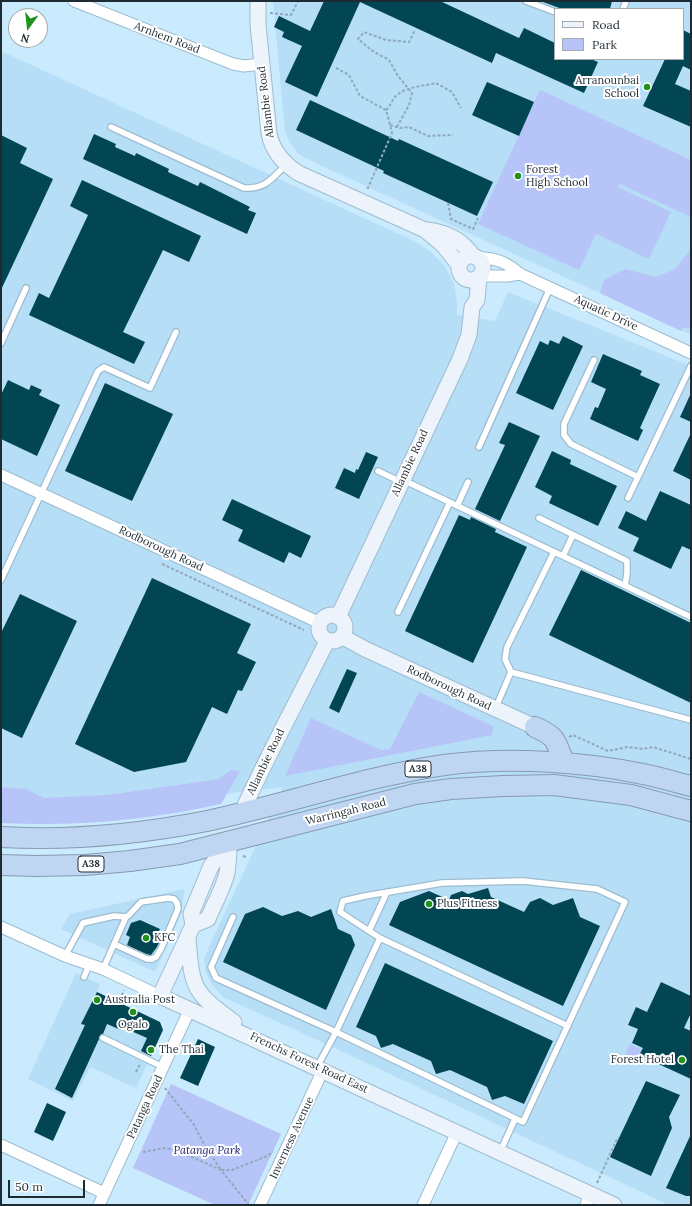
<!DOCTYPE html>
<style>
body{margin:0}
#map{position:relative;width:692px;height:1206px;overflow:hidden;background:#caeafe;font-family:Lora,serif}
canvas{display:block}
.frame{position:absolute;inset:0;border:2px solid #1f2b33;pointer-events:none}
.legend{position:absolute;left:554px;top:8px;width:130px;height:52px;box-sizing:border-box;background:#fff;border:1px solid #a5aaad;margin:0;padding:5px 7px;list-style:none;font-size:12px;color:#1f2b33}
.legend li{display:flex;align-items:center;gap:8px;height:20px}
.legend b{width:20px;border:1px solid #a5aaad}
.north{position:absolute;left:8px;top:8px;width:40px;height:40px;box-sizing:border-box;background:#fff;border:1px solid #a5aaad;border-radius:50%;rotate:195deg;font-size:11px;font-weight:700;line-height:16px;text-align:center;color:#1f2b33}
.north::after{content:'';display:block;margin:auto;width:14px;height:18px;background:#20921c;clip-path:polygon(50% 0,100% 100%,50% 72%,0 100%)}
.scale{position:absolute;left:8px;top:1180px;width:77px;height:18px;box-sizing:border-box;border:2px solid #1f2b33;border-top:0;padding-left:5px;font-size:12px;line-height:14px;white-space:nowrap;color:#1f2b33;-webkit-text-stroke:3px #fff;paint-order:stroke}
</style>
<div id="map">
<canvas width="692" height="1206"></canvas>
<div class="frame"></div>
<ul class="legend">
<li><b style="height:5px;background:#ecf3fb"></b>Road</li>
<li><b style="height:11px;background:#b6c4f8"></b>Park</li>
</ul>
<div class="north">N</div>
<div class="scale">50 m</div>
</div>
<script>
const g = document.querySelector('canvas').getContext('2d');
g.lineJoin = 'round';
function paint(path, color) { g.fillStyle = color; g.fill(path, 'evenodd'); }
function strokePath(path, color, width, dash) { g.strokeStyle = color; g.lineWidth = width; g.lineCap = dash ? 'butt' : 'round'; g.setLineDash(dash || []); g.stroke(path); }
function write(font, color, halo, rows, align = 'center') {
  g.font = font + ' Lora,serif'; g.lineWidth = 4; g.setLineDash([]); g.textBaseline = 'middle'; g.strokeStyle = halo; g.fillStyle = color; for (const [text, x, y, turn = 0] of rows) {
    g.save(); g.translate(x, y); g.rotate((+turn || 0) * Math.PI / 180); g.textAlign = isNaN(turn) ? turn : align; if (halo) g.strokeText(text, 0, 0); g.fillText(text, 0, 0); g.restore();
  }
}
paint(new Path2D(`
 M 273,1 L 691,1 L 691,335 L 320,165 L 298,154 L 289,141 L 285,132 ZM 555,9 L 683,9 L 683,59 L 555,59 Z
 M 1,51 L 416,242 L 431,252 L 444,265 L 454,284 L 457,302 L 457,315 L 495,321 L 508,292 L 691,366 L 691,1205 L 669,1205 L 324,1043 L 223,997 L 212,985 L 205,970 L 204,958 L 283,787 L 1,821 Z
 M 184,889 L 182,912 L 156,970 L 153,971 L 61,929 L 70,914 Z
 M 76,973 L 100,984 L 97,992 L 160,1022 L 163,1030 L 136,1088 L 90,1067 L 73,1101 L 28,1079 Z`), '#b7def7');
paint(new Path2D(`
 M 540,90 L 691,160 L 691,217 L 620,184 L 618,187 L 671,212 L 649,259 L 596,234 L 579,270 L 478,224 Z
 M 691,249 L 691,327 L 682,328 L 681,331 L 600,293 L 604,280 L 625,269 L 656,277 L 675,269 Z
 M 419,692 L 493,726 L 492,735 L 285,776 L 311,718 L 381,750 L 390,749 Z
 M 231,770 L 240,771 L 221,804 C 150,820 74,827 1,823 L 1,787 L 26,789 L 44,798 L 108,795 L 219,779 Z
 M 630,1044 L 641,1049 L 634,1064 L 623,1059 Z
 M 171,1084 L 281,1134 L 248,1205 L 215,1205 L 133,1168 Z`), '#b6c4f8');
paint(new Path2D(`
 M 324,1 L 440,1 L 519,38 L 524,28 L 555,43 L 555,59 L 591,59 L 598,62 L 584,93 L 496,53 L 492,63 L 360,2 L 317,97 L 285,82 L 302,46 L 282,37 L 284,32 L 274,27 L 279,16 L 310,31 Z
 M 543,1 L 612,1 L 610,9 L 562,9 L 543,2 Z
 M 683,30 L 691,34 L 691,70 L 683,66 L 675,84 L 691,91 L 691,127 L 643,106 L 665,59 L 683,59 Z
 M 487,82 L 534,102 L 519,136 L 472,115 Z
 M 310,100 L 398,141 L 399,139 L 493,182 L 477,216 L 383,173 L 384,171 L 296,130 Z
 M 94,134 L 116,144 L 115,147 L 135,156 L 136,153 L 169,169 L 168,172 L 198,186 L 200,182 L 250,207 L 248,210 L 256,213 L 247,234 L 83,159 Z
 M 1,135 L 27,148 L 20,163 L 53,179 L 1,290 Z
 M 82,180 L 201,236 L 189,262 L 163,250 L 123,332 L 145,342 L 134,364 L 29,315 L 39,293 L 49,298 L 88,215 L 70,206 Z
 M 563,336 L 583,346 L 553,410 L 516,393 L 540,341 L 548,345 L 550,340 L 559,344 Z
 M 603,354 L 642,371 L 640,375 L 660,384 L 640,428 L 643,430 L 638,441 L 590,419 L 595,407 L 598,408 L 606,389 L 591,382 Z
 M 8,380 L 29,390 L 31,385 L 42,390 L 39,395 L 60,405 L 37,456 L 1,439 L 1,395 Z
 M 105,383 L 173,414 L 132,501 L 65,471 Z
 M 691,393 L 691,422 L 680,417 Z
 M 509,422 L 540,436 L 500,521 L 475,509 L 505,445 L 499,443 Z
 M 691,433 L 691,480 L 673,471 Z
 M 552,451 L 571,460 L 570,464 L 617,486 L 598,526 L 549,503 L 552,496 L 535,487 Z
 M 366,452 L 378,457 L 359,499 L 335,488 L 344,468 L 355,473 L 356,469 L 358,470 Z
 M 660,491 L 691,505 L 691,550 L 682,546 L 671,569 L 633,551 L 639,538 L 618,528 L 626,511 L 646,521 Z
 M 232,499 L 311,536 L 301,558 L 289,552 L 284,563 L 238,541 L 243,530 L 222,520 Z
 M 459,515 L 470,520 L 471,517 L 496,529 L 495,532 L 527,547 L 473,663 L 405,631 Z
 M 581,570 L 691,623 L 691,703 L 549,635 Z
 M 152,578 L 251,624 L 237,653 L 256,662 L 242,691 L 238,690 L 227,714 L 212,707 L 186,762 L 134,772 L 75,744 Z
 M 20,594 L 77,621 L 22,738 L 1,728 L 1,633 Z
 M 347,669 L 357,673 L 339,713 L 329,708 Z
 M 488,888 L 491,897 L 524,912 L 530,902 L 540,898 L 553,905 L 573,898 L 580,917 L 600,926 L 563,1006 L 389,925 L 400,902 L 429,891 L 449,900 L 451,895 L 462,891 L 468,894 Z
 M 263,907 L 282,916 L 298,911 L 311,917 L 331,909 L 338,929 L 351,935 L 355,945 L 326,1010 L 223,962 L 245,914 Z
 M 140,920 L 160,929 L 158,933 L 163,934 L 157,947 L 151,955 L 146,954 L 127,945 L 130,937 L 126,935 L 131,923 Z
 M 385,963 L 553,1041 L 524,1104 L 505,1096 L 492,1100 L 487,1087 L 450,1070 L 436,1074 L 431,1061 L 393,1044 L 381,1048 L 376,1036 L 356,1027 Z
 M 661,982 L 691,996 L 691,1013 L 684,1028 L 691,1031 L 691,1079 L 639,1055 L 643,1048 L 632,1043 L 638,1029 L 628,1025 L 636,1007 L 647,1012 Z
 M 97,992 L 160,1022 L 163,1030 L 151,1056 L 141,1051 L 147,1038 L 122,1027 L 121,1030 L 107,1024 L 103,1034 L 99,1037 L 99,1039 L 72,1098 L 55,1089 L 85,1025 L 81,1024 Z
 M 198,1039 L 215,1047 L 198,1086 L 180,1078 Z
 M 646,1081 L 680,1095 L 669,1117 L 672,1128 L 651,1176 L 610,1157 Z
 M 47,1103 L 66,1112 L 53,1141 L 34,1132 Z
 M 691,1134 L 691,1196 L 686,1196 L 666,1188 Z`), '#024654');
const lane = new Path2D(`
 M 526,1 L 555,12
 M 623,9 L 626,1
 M 111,127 L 244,188 C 266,189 271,179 286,165
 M 1,343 L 26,288
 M 594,360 L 564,424 L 564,435 L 571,444 L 638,477
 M 479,447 L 550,288
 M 378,471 L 401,482
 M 403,480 L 691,617
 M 628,498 L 691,366
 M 457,506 L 468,482
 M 539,518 L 627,561 L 627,574 L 625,586
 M 563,556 L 573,535
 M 1,580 L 98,371 L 104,367 L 150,388 L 176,332
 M 398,612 L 450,502
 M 511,672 L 505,659 L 507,647 L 554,552
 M 496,707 L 511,672 L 691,720
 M 233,917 L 211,967 L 216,978 L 336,1032 L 523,1122 L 625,902 L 597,889 L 523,881 L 442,883 L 365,896 L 343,901 L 340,912 L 380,938
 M 369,931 L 387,892
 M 65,956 L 83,923 L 114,916 L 126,917 L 129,915 L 141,902 L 168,898 L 174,899 L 177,903 L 178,909 L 161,949 L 156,957 L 152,959 L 147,959 L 114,944
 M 103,969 L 126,917
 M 84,977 L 89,965
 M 103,1038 L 163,1067
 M 317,1067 L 336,1032 L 380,938 L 568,1026
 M 500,1152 L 515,1119`);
const street = new Path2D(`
 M 74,1 L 233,64 L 244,66 L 262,64
 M 477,257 C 497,259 505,261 520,274 L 691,353
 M 481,276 L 507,276 L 520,274
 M 1,475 L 320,623
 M 1,927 L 65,956 L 103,969 L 160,996
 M 1,1145 L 104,1193
 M 99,1205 L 190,1009
 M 260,1205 L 323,1070
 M 423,1205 L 457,1132
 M 586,1205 L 590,1194`);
const secondary = new Path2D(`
 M 258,1 L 258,25 L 269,133 C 272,151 283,163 298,173 L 425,230 L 443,245 L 459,265
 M 427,230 C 446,232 462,240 473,256
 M459 268a12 12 0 1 1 24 0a12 12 0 1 1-24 0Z
 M319 628a13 13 0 1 1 26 0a13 13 0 1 1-26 0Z
 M 338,617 L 460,359 L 469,335 L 472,307 L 477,300 L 479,278
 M 343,637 L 365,649 L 535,727
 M 242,812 C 268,754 299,698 327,641
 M 229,841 L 211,866 L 191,914 L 193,925 L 160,996 L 614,1205
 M 193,925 L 208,919 C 214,904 223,889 227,873 C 229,862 229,852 229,841
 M 188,938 C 192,989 193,992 234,1022`);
const highway = new Path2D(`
 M 535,727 C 560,738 554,742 565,763
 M 1,837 C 70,841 140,834 207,821 C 287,804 363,777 444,765 C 507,757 581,761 643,774 C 659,777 675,782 691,786
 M 1,865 L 36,866 L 85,865 L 130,861 L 180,854 L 415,794 L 451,789 L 503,786 L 554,785 L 631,795 L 691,811`);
strokePath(lane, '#9dbccf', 8);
strokePath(street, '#9dbccf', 13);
strokePath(secondary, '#9dbccf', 17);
strokePath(highway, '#879ab0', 22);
strokePath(new Path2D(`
 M 270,13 L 291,15 L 298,1
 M 336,68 L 349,75 L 360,96 L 386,110 L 388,117 L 392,133 L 367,190
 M 386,110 C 391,106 392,99 397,95 C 406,87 424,86 436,83 L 452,92 L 461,108
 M 390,125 L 400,128 L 409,127 L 428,136 L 453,135
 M 397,127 L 409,105 L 412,93 L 398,76 L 389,60 L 371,50 L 358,39 L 364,32 L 386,40 L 409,42 L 415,30
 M 448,203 L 451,219 L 473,229 L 478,218
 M 162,564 L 304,630
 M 569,737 L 573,735 L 608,751 L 627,747 L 643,749 L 653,747 L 691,759
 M 243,856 L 246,857
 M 120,1000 L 124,990
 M 136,1072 L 140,1064
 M 165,1088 L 194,1125 L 204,1144 L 221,1170 L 232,1170 L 267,1156 L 273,1152
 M 143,1152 L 165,1148 L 175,1150 L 221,1170 L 249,1205
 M 597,1183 L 618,1137`), '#8fa9b9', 2, [3, 2]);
strokePath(lane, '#fff', 5.5);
strokePath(street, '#fff', 11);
strokePath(secondary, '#ecf3fb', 15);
strokePath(highway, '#bfd6f3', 20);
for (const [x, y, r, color] of [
 [647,87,4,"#20921c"],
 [518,176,4,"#20921c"],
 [429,904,4,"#20921c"],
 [146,938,4,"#20921c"],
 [97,1000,4,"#20921c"],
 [133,1012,4,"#20921c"],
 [151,1050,4,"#20921c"],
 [682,1060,4,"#20921c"]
]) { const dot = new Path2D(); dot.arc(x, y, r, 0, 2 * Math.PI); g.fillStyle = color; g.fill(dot); strokePath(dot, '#fff', 1.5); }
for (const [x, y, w] of [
 [418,769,26],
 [91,864,26]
]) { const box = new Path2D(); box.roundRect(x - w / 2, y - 8, w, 16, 3); g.fillStyle = '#fff'; g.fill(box); strokePath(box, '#1f2b33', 1); }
write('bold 10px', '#1f2b33', null, [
 ["A38",418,769],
 ["A38",91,864]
]);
write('11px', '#1f2b33', '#fff', [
 ["Arnhem Road",167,38,21],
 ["Allambie Road",266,102,-97],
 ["Aquatic Drive",606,313,25],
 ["Allambie Road",410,463,-65],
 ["Rodborough Road",161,549,25],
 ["Rodborough Road",449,688,25],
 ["Allambie Road",266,762,-64],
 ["Warringah Road",346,812,-14],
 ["Frenchs Forest Road East",309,1063,25],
 ["Patanga Road",145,1107,-65],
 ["Inverness Avenue",292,1138,-65]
]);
write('11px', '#1f2b33', '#fff', [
 ["Arranounbai",639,81,"right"],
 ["School",639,94,"right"],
 ["Forest",526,170],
 ["High School",526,183],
 ["Plus Fitness",437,904],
 ["KFC",154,938],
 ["Australia Post",105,1000],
 ["Ogalo",133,1025,"center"],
 ["The Thai",159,1050],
 ["Forest Hotel",674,1060,"right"]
], 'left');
write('italic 11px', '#191b6d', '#fff', [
 ["Patanga Park",207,1151]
]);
</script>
